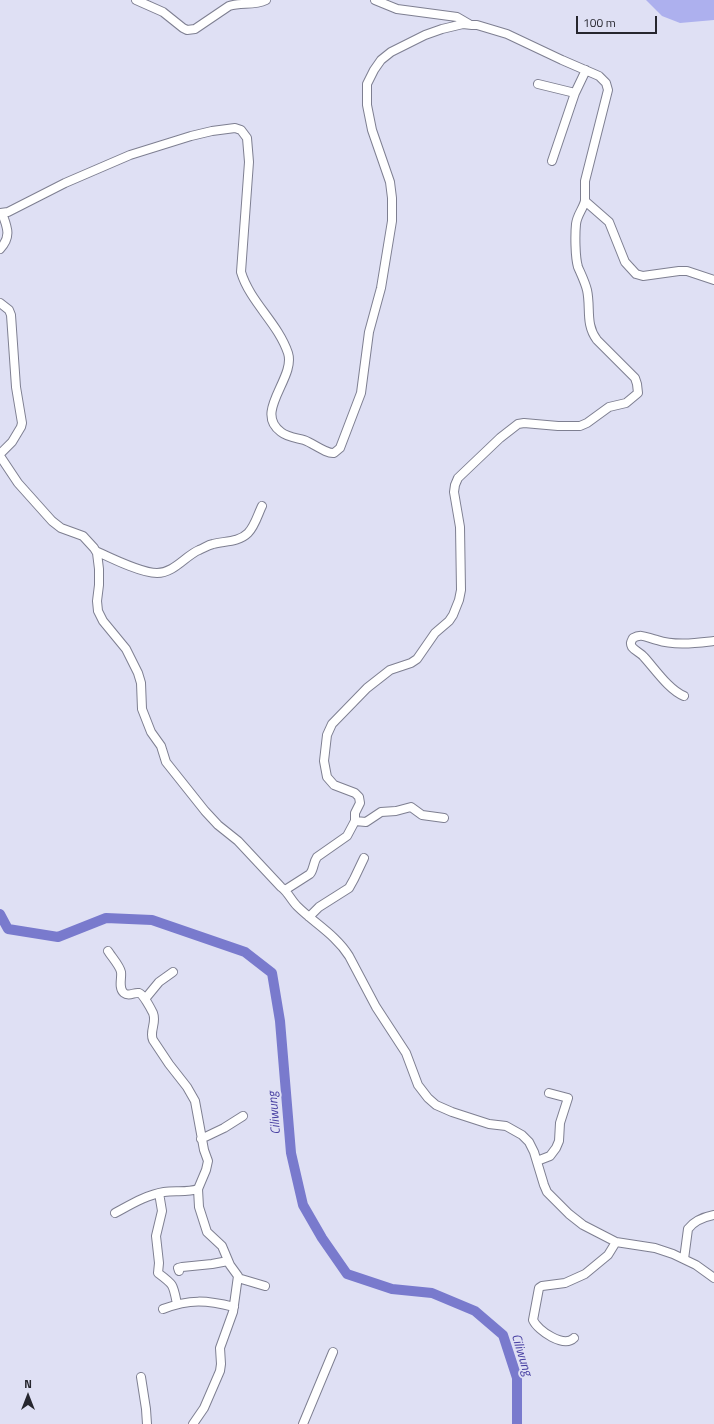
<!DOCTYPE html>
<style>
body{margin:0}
#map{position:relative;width:714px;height:1424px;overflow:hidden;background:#dfe0f4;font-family:"Titillium Web",sans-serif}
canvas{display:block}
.north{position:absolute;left:8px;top:1376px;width:40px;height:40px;-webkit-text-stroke:3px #dfe0f4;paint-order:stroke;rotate:0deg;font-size:11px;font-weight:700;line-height:16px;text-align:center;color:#26262e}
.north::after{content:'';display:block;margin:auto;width:14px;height:18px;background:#26262e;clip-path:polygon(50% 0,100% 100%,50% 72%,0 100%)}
.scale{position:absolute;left:576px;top:16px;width:81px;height:18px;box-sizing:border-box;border:2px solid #26262e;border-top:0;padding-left:5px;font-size:12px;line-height:14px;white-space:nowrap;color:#26262e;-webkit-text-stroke:3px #dfe0f4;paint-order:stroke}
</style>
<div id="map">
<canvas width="714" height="1424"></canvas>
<div class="north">N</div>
<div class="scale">100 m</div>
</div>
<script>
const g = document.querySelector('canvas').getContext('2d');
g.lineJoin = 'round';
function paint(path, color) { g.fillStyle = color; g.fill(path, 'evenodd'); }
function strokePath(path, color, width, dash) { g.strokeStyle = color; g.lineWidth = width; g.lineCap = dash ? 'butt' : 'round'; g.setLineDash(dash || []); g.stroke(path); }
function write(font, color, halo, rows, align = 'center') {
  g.font = font + ' "Titillium Web",sans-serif'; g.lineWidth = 4; g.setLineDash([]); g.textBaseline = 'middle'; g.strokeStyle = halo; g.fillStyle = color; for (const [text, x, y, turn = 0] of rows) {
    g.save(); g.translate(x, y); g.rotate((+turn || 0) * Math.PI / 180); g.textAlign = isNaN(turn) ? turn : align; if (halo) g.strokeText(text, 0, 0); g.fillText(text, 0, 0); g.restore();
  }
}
paint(new Path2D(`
 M 646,0 L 714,0 L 714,20 L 680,23 L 662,16 Z`), '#adb0ee');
strokePath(new Path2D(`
 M 0,914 L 8,929 L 58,937 L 106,918 L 152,920 L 245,952 L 272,973 L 280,1021 L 291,1153 L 303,1205 L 322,1238 L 347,1274 L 392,1289 L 432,1293 L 475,1311 L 503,1335 L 517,1378 L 517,1424`), '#797acd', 10);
const minor = new Path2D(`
 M 136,0 L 163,12 L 183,28 L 187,30 L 195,29 L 229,6 C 242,2 253,6 266,0
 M 375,0 L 397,9 L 457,17 L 469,24
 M 538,84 L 575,93
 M 552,161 L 575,93 L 586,70
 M 0,213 L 8,212 L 65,183 L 130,155 L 191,136 L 212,131 L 235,128 L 241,130 L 247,138 L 249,162 L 241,272 C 250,302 278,323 288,353 C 296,378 253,412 281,432 C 287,437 297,438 304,440 C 313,443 326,454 334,453 L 340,448 L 361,393 L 369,332 L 381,288 L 392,221 L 392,198 L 390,182 L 372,130 L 367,105 L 367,84 L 374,70 L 381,60 L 391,52 L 425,35 L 442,29 L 463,24 L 472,25 L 477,25 L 507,34 L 562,60 L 599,76 L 606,83 L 608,90 L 585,181 L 585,201 L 609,222 L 625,262 L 636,274 L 643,276 L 679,271 L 687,271 L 714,280
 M 0,249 C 12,236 7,227 2,213
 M 0,303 L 9,310 L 11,315 L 16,387 L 22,423 L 21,427 L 12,442 L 0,454
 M 0,456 L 18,483 L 52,521 L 61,528 L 83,536 L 94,548 L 97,553 L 99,569 L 99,585 L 97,601 L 98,611 L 103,621 L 126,649 L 138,673 L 141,683 L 142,709 L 151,732 L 161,746 L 166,762 L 205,811 L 218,825 L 238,841 L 281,887 C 288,892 291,900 297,906 C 314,923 336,935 349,956 L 376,1007 L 406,1053 L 418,1085 L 428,1098 L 436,1105 L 452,1112 L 489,1124 L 506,1126 L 522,1135 L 529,1142 L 534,1152 L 544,1185 L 547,1192 L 569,1214 L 583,1225 L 616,1242 L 655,1248 L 673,1254 L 696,1265 L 714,1278
 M 96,551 C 111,558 141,573 157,573 C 174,573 185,556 199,550 C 204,548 208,545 213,544 C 225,541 239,542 248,533 C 255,526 258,514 262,506
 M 684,696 C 669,690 655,669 644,657 C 641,653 635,651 632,647 C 630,643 631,642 633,638 C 642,633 647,638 657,640 C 675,646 696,643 714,641
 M 355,821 L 355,813 L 360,803 L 359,797 L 355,793 L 334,785 L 327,777 L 324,761 L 327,735 L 332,724 L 367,688 L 390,670 L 411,663 L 417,659 L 435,633 L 449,621 L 453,615 L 459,600 L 461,590 L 460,527 L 454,492 L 455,485 L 458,478 L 500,438 L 518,424 L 524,423 L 558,426 L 580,426 L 587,423 L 609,407 L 626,403 L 638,393 L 637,384 L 635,378 L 597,340 C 585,324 591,308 587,290 C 585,282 581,274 578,267 C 575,257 575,234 576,224 C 577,215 583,209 585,201
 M 285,890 L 310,874 C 314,869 313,863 317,857 L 347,836 L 355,821 L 366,822 L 381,812 L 396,811 L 411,807 L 422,815 L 444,818
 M 309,917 L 319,907 L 349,888 L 354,879 L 364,858
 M 108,951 C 111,956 120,966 121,972 C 122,978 118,988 124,993 C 129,997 134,992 139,993 C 143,994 151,1009 153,1013 C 157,1023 149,1031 153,1040 L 169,1064 L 187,1087 L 195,1101 L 204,1150 L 208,1161 L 206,1170 L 198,1189 L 199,1207 L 207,1232 L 222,1246 L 230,1265 L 238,1276 L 233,1312 L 220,1348 L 221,1364 L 220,1371 L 204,1408 L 193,1424
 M 145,999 L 159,982 L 173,972
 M 201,1139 L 224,1128 L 243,1116
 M 537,1161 L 550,1156 L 556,1148 L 559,1141 L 560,1123 L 568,1098 L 549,1093
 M 159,1193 L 162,1211 L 156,1236 L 159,1263 L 158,1273 C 174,1285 173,1284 177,1304
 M 115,1213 C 130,1205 146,1195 164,1192 C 175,1190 186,1193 198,1189
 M 684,1259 L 688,1229 C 694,1221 704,1217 714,1215
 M 179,1271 L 178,1268 L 182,1267 L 212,1264 L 228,1261
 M 238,1278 L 265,1286
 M 163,1309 C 190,1299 206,1300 234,1307
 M 574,1338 C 564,1348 538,1331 533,1320 L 539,1288 L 542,1286 L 565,1283 L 585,1274 L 608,1255 L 616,1242
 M 141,1377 L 146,1409 L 147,1424
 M 303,1424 L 333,1352`);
strokePath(minor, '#7e7f91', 10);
strokePath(minor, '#fff', 8);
write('italic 13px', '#463ea1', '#dfe0f4', [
 ["Ciliwung",275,1113,-95],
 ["Ciliwung",521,1355,73]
]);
</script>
